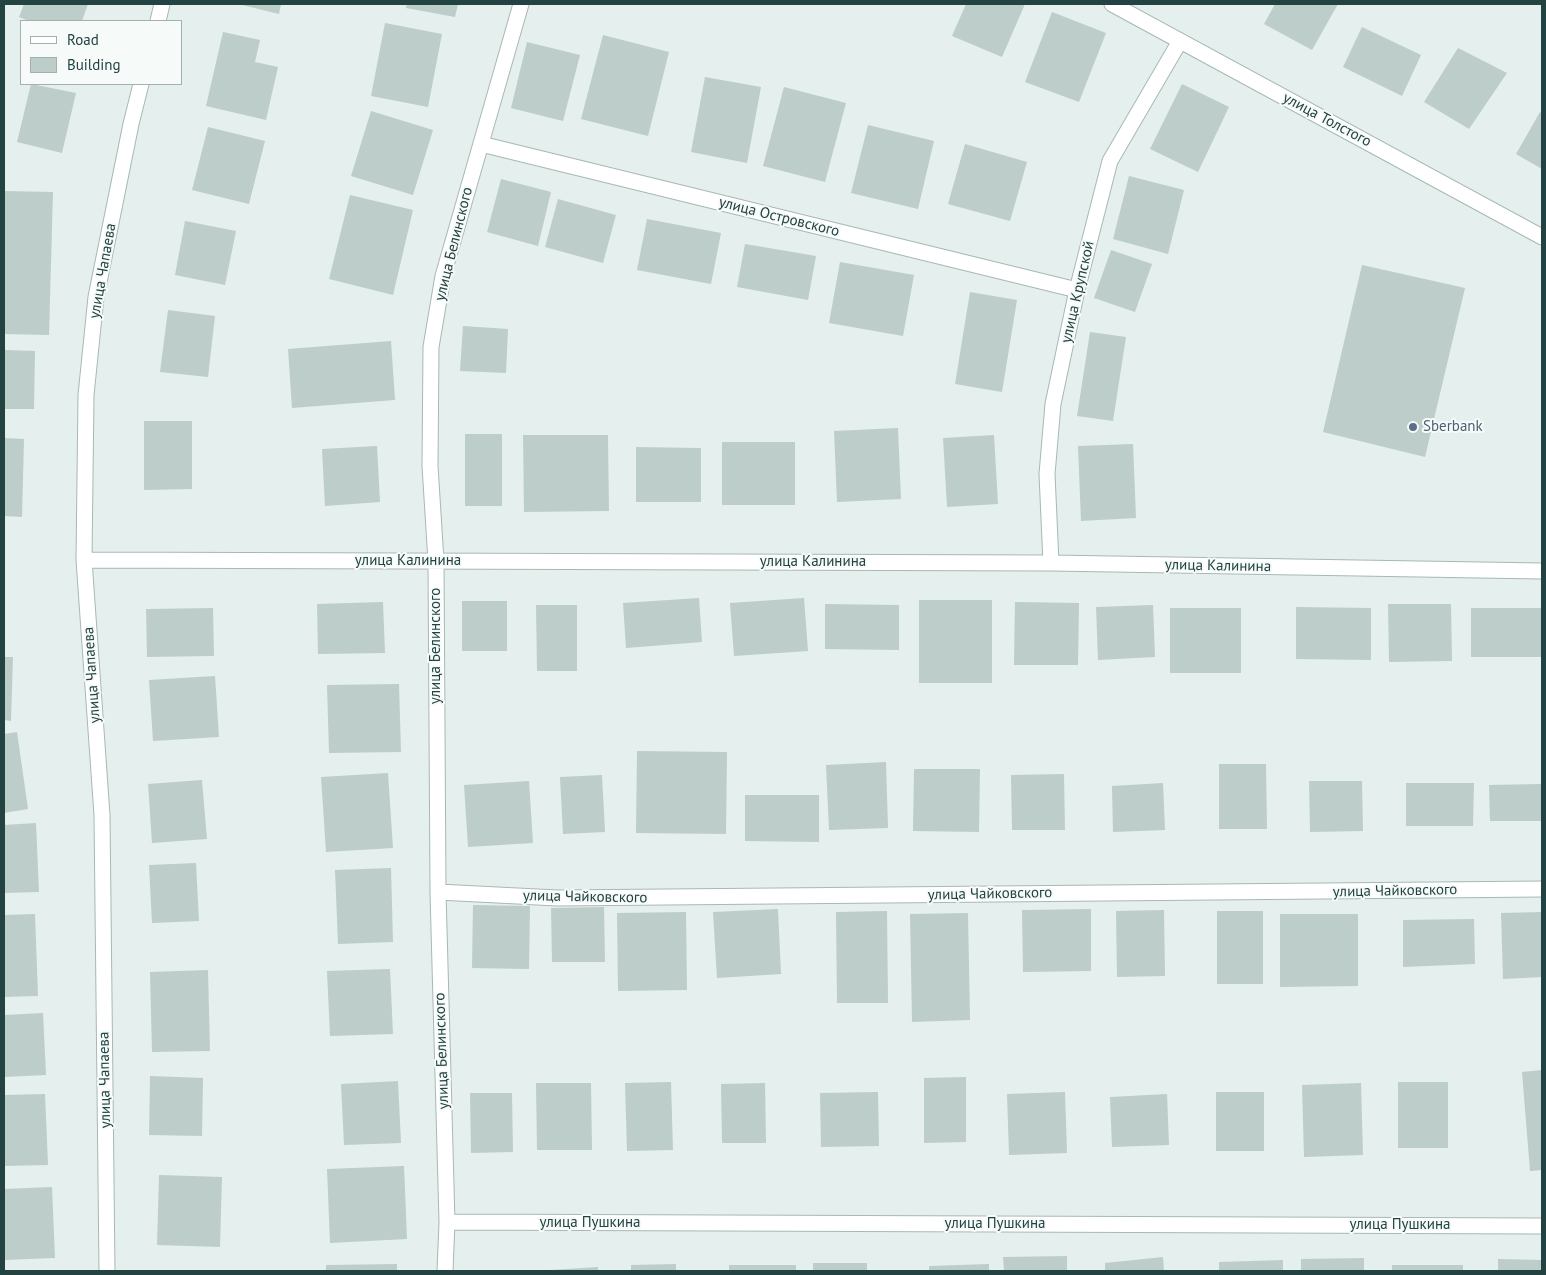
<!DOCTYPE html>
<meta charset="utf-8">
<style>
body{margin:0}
#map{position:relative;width:1546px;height:1275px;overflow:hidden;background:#e5efed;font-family:"PT Sans",sans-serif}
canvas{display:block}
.frame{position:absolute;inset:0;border:5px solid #234242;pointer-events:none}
.legend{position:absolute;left:20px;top:20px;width:162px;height:65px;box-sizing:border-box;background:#f6fbfa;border:1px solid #a2b1b0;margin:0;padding:6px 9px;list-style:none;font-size:15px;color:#234242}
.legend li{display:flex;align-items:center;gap:10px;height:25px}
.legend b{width:25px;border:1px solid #a2b1b0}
</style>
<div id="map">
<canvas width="1546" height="1275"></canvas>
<div class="frame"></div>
<ul class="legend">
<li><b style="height:6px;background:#fff"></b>Road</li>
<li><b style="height:14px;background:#bdcdca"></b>Building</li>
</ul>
</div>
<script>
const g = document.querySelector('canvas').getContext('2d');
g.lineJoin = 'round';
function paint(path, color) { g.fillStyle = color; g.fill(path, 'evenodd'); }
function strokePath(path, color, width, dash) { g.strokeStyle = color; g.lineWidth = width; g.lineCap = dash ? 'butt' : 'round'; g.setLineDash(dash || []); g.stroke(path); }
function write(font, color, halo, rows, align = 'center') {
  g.font = font + ' "PT Sans",sans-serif'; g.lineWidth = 4; g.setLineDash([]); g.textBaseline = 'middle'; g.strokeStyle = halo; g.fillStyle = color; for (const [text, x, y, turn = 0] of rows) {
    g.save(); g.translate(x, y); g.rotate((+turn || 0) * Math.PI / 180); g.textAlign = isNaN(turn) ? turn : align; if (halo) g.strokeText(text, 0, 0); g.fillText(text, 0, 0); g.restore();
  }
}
paint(new Path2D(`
 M 24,4 L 88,4 L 82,21 L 29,21 L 19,17 Z
 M 238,4 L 281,4 L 279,14 Z
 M 407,4 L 458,4 L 455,17 L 406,8 Z
 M 966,4 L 1025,4 L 1002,57 L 952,36 Z
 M 1275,4 L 1338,4 L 1312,50 L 1264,24 Z
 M 1052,12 L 1106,33 L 1079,102 L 1025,82 Z
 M 385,23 L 442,34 L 428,107 L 371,96 Z
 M 1362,27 L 1421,55 L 1402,96 L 1343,67 Z
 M 223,32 L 260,40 L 255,62 L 278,67 L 266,120 L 206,106 Z
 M 603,35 L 669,52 L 648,136 L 581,119 Z
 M 527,42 L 580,55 L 563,121 L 511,108 Z
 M 1458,48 L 1507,73 L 1469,129 L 1424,102 Z
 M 705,77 L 761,87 L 747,163 L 691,152 Z
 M 31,84 L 76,93 L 62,153 L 17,142 Z
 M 1182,84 L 1229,107 L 1198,172 L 1150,149 Z
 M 784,87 L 846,103 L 825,182 L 763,166 Z
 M 371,111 L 433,130 L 413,195 L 351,176 Z
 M 1540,112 L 1542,114 L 1542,169 L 1516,154 Z
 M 868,125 L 934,141 L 918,209 L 851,193 Z
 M 208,127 L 265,141 L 249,204 L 192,190 Z
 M 965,144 L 1027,162 L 1010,221 L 948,204 Z
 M 1129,176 L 1184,190 L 1168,254 L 1113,239 Z
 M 501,179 L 551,192 L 538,246 L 487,232 Z
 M 4,191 L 53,192 L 49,335 L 4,334 Z
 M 350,195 L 413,210 L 393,295 L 329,279 Z
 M 558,199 L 616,215 L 603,263 L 545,247 Z
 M 647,219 L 721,233 L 711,284 L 637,270 Z
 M 185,221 L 236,231 L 225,285 L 175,275 Z
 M 745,244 L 816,256 L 808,300 L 737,287 Z
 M 1111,250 L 1152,264 L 1135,312 L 1094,298 Z
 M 840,262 L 914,275 L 903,336 L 829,323 Z
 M 1362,265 L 1465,288 L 1425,457 L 1323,432 Z
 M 970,292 L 1017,300 L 1002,392 L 955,384 Z
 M 168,310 L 215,316 L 208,377 L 160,372 Z
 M 463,326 L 508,329 L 506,373 L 460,371 Z
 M 1090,332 L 1126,337 L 1113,421 L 1077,416 Z
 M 391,341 L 395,400 L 292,408 L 288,349 Z
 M 4,350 L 35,351 L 34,409 L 4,409 Z
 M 144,421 L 192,421 L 192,489 L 144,490 Z
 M 898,428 L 901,499 L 837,502 L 834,431 Z
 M 465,434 L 502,434 L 502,506 L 465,506 Z
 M 523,435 L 608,435 L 609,511 L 524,512 Z
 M 994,435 L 998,504 L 947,507 L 943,438 Z
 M 4,438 L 24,439 L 22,517 L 4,516 Z
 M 722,442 L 795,442 L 795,505 L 722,505 Z
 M 1133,444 L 1136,518 L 1081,521 L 1078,446 Z
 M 377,446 L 380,502 L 325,506 L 322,449 Z
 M 636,447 L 701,448 L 701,502 L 636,502 Z
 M 699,598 L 702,642 L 626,648 L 623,603 Z
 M 804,598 L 808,651 L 734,656 L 730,603 Z
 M 919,600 L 992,600 L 992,683 L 919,683 Z
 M 462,601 L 507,601 L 507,651 L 462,651 Z
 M 383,602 L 385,653 L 318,654 L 317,604 Z
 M 1015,602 L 1079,603 L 1078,665 L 1014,665 Z
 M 825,604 L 899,605 L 899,650 L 825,649 Z
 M 1388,604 L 1451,604 L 1452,661 L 1389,662 Z
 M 536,605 L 577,605 L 577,671 L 537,671 Z
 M 1153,605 L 1155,657 L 1098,660 L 1096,607 Z
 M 1296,607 L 1371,608 L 1371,660 L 1296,659 Z
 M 213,608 L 214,656 L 147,657 L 146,609 Z
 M 1170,608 L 1241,608 L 1241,673 L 1170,673 Z
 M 1471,608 L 1542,608 L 1542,657 L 1471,657 Z
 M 4,657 L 13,657 L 11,721 L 4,720 Z
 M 215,676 L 219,737 L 153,741 L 149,680 Z
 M 399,684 L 401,752 L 329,753 L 327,685 Z
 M 17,732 L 28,809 L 4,813 L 4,734 Z
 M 637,751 L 727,752 L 726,834 L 636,833 Z
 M 886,762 L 888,828 L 829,830 L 826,765 Z
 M 1219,764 L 1266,764 L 1267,829 L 1219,829 Z
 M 914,769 L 980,769 L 979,832 L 913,831 Z
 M 388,773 L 393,848 L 326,852 L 321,777 Z
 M 1064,774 L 1065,830 L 1012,830 L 1011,775 Z
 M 602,775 L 605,832 L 563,834 L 560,777 Z
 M 202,780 L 207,839 L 152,843 L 148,784 Z
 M 529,781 L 533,843 L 468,847 L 464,785 Z
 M 1309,781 L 1362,781 L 1363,831 L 1310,832 Z
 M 1163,783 L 1165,830 L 1113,832 L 1112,786 Z
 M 1406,783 L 1474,783 L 1473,826 L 1406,826 Z
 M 1542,784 L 1542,821 L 1490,821 L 1489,785 Z
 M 745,795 L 819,795 L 819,842 L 745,841 Z
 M 36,823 L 39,892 L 4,893 L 4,825 Z
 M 196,863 L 199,921 L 152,923 L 149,865 Z
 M 391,868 L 393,942 L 338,944 L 335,870 Z
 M 473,905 L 530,906 L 529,969 L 472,968 Z
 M 604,907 L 605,962 L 552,962 L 551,908 Z
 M 778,909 L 781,974 L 717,978 L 713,912 Z
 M 1091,909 L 1091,971 L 1023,972 L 1022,910 Z
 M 1164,910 L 1165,976 L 1117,977 L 1116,911 Z
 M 887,911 L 888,1003 L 837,1003 L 836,912 Z
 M 1217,911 L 1263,911 L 1263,984 L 1217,984 Z
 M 686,912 L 687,990 L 618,991 L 617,913 Z
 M 1542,912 L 1542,977 L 1503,979 L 1501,913 Z
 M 968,913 L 970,1020 L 912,1022 L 910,914 Z
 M 35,914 L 38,996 L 4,997 L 4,915 Z
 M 1280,914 L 1358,914 L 1358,986 L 1280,987 Z
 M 1474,919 L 1475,964 L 1403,967 L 1403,920 Z
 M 390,969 L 393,1034 L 330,1036 L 327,971 Z
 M 208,970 L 210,1051 L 152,1052 L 150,972 Z
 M 43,1013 L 46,1075 L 4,1077 L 4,1015 Z
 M 1542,1070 L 1542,1170 L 1530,1171 L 1522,1072 Z
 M 150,1076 L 203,1078 L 202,1136 L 149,1135 Z
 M 966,1077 L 966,1142 L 924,1143 L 924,1078 Z
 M 398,1081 L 401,1143 L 344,1145 L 341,1084 Z
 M 671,1082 L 673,1150 L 627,1151 L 625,1083 Z
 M 1398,1082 L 1448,1082 L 1448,1148 L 1398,1148 Z
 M 536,1083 L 591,1083 L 592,1150 L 537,1150 Z
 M 765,1083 L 766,1143 L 722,1143 L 721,1084 Z
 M 1361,1083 L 1363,1155 L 1304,1157 L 1302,1085 Z
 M 878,1092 L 879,1146 L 821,1147 L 820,1093 Z
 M 1065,1092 L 1067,1153 L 1009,1155 L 1007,1094 Z
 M 1216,1092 L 1264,1092 L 1264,1151 L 1216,1151 Z
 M 470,1093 L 512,1093 L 513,1152 L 471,1153 Z
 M 45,1094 L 48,1165 L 4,1166 L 4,1095 Z
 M 1167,1094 L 1169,1145 L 1112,1147 L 1110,1097 Z
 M 404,1166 L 407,1239 L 330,1243 L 327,1169 Z
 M 159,1175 L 222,1177 L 220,1247 L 157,1245 Z
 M 52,1187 L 55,1258 L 4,1260 L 4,1189 Z
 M 1067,1256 L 1067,1271 L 1004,1271 L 1003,1257 Z
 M 1163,1257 L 1164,1271 L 1105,1271 L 1105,1263 Z
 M 1364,1258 L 1364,1271 L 1301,1271 L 1301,1259 Z
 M 1498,1259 L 1542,1260 L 1542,1271 L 1498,1271 Z
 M 1283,1260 L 1283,1271 L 1219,1271 L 1219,1262 Z
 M 813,1263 L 867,1263 L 867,1271 L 813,1271 Z
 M 397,1264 L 397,1271 L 326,1271 L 326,1265 Z
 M 676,1264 L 676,1271 L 631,1271 L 631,1265 Z
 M 989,1264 L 989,1271 L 929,1271 L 929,1266 Z
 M 729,1265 L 796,1265 L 796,1271 L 729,1271 Z
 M 1392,1265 L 1463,1265 L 1463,1271 L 1392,1271 Z
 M 598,1267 L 598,1271 L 551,1271 L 551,1270 Z`), '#bdcdca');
const street = new Path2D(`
 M 1112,4 L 1542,237
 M 158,21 L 162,4
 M 481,144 L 1077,290
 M 84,560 L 1051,563 L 1542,571
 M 1051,563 L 1047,474 L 1053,404 L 1077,290 L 1110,161 L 1180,41
 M 438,892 L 557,898 L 1542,889
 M 447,1222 L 1542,1226
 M 107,1271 L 102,815 L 84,560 L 86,395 L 96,297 L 131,124 L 141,84
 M 445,1271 L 447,1222 L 438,892 L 436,561 L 430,466 L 431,347 L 443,276 L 521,4`);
strokePath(street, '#a7b8b6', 17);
strokePath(street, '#fff', 15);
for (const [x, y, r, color] of [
 [1413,427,5,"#5c6f8a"]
]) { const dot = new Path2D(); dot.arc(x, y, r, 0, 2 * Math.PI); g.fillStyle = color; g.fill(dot); strokePath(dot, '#f6fbfa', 2); }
write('15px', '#234242', '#f6fbfa', [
 ["улица Толстого",1327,120,28],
 ["улица Островского",779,217,14],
 ["улица Белинского",454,244,-76],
 ["улица Чапаева",103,271,-80],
 ["улица Крупской",1078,292,-77],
 ["улица Калинина",408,561],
 ["улица Калинина",813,562],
 ["улица Калинина",1218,566,1],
 ["улица Белинского",436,646,-90],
 ["улица Чапаева",92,675,-94],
 ["улица Чайковского",1395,891,-1],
 ["улица Чайковского",990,894,-1],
 ["улица Чайковского",585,897,1],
 ["улица Белинского",442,1051,-92],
 ["улица Чапаева",105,1080,-91],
 ["улица Пушкина",590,1223],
 ["улица Пушкина",995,1224],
 ["улица Пушкина",1400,1225]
]);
write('15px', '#4e5e75', '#f6fbfa', [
 ["Sberbank",1423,427]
], 'left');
</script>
